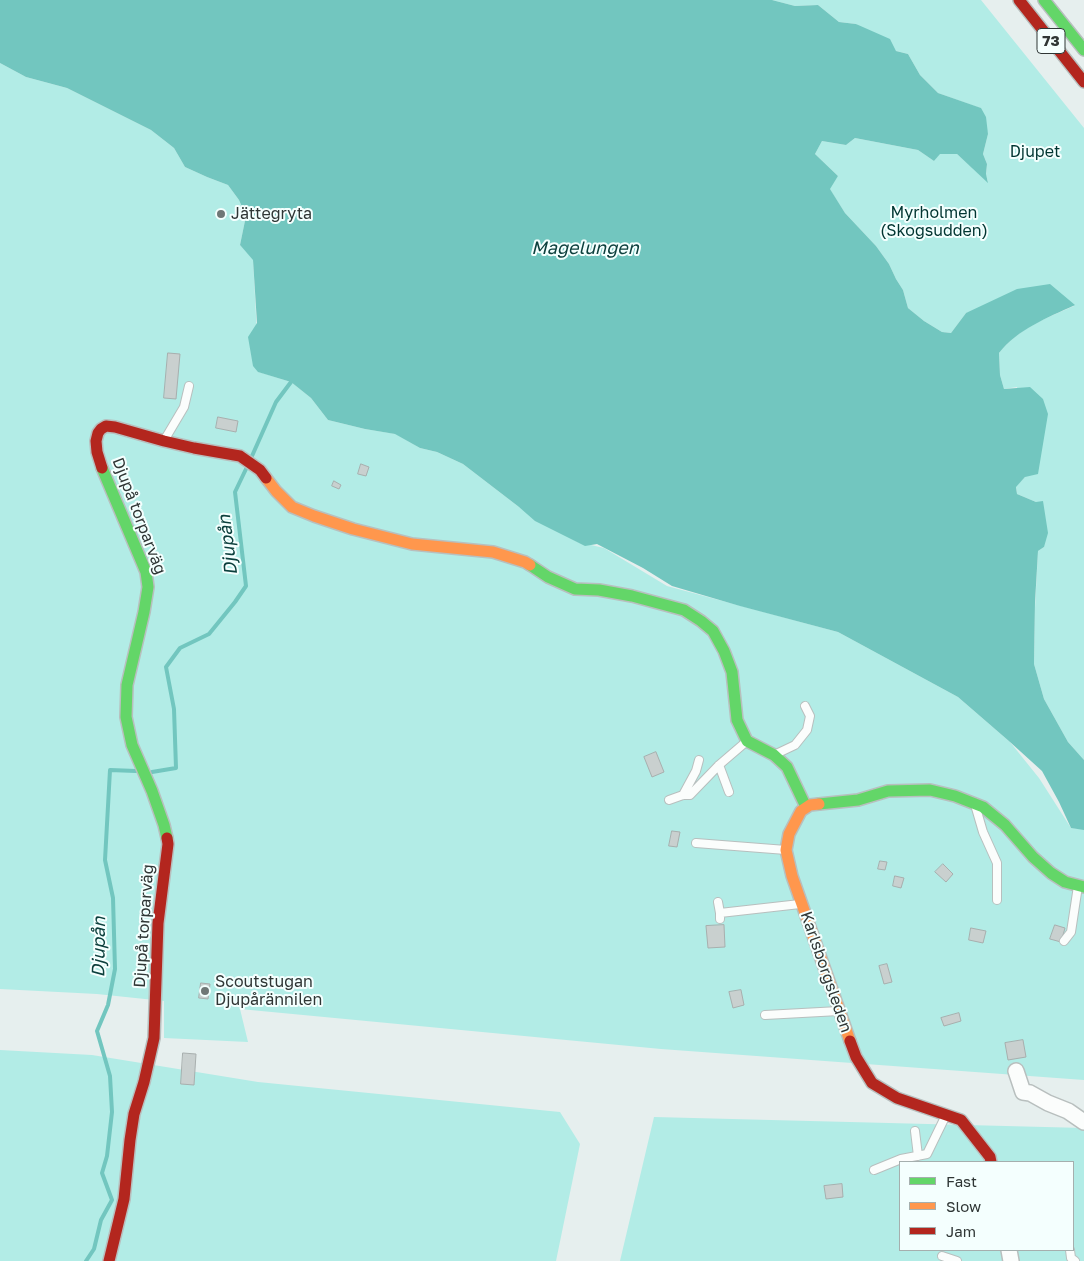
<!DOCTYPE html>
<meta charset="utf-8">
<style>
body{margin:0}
#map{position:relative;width:1084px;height:1261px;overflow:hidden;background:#e6efee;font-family:"Golos Text",sans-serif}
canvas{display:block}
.legend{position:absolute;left:899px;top:1161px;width:175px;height:90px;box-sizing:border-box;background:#f4fffe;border:1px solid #a5afae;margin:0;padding:6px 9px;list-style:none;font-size:15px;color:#2f3635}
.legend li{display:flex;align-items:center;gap:10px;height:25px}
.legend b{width:25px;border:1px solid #a5afae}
</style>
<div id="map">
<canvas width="1084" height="1261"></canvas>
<ul class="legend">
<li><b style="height:6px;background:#63d668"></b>Fast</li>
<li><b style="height:6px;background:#ff974d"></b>Slow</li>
<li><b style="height:6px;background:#b3261e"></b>Jam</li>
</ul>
</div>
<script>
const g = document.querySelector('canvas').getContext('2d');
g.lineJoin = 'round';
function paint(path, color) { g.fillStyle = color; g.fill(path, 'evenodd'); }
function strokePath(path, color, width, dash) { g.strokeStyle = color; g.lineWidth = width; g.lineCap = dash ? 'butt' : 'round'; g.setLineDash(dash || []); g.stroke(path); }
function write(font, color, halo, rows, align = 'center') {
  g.font = font + ' "Golos Text",sans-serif'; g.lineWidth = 4; g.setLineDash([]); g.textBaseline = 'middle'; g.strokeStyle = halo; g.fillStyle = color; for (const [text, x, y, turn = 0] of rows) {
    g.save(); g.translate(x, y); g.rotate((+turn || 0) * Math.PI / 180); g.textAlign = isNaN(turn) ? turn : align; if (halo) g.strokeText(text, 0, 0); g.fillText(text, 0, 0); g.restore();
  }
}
paint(new Path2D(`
 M 772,0 L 981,0 L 1084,128 L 1084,760 L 1068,742 L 1044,699 L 1034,664 L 1035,608 L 1038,551 L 1044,547 L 1036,502 L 1017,494 L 1016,486 L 1025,477 L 1017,387 L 1004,389 L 1000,375 L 999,353 C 1019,328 1046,318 1074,306 L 966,313 L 951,333 L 942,332 L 924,321 L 908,308 L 903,290 L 896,279 L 889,264 L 876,246 L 845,213 L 829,188 L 838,176 L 815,154 L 822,141 L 846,145 L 855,138 L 918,150 L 934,161 L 940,153 L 957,154 L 988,182 L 986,175 L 987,164 L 983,154 L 988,134 L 980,108 L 938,93 L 920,75 L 908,54 L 896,51 L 856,24 L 839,22 L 818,5 L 795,6 Z
 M 0,63 L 26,77 L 67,88 L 151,130 L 174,148 L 185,167 L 207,177 L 228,185 L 239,200 L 246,216 L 240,245 L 253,259 L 259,372 L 291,382 L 311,398 L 328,420 L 365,429 L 396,434 L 420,448 L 437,452 L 463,464 L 519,507 L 578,542 L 604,548 L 667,586 L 838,632 L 958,697 L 1010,742 L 1039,778 L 1071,828 L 1084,829 L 1084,1080 L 661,1049 L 240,1009 L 248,1042 L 164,1038 L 164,1001 L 97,994 L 0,989 Z
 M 0,1050 L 92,1055 L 258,1082 L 560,1112 L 580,1144 L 556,1261 L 0,1261 Z
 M 654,1117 L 1084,1128 L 1084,1261 L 620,1261 ZM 900,1162 L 1073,1162 L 1073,1250 L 900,1250 Z`), '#b2ece6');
paint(new Path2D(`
 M 0,0 L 772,0 L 795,6 L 818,5 L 839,22 L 856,24 L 890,39 L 896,51 L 908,54 L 920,75 L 938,93 L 981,108 L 986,117 L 988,134 L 983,154 L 987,164 L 986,174 L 988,183 L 957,154 L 940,154 L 934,161 L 918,150 L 855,138 L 846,145 L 822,141 L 815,154 L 838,176 L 830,189 L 845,213 L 876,246 L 889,264 L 896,279 L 903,290 L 908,308 L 924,321 L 942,332 L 951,333 L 966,313 L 1017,289 L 1050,284 L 1075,305 C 1047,318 1018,329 999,353 L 1000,375 L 1004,389 L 1030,387 L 1043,399 L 1048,414 L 1038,474 L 1025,477 L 1016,487 L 1017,494 L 1036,502 L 1043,501 L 1048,533 L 1044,547 L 1038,551 L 1035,602 L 1034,664 L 1044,699 L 1068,742 L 1084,760 L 1084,830 L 1071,828 L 1059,802 L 1042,771 L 1010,742 L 958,697 L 838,632 L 740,606 L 672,586 L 643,568 L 597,544 L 585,546 L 535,521 L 519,507 L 463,464 L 437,452 L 420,448 L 395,434 L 365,429 L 328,420 L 311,398 L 291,382 L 258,372 L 253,366 L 248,337 L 257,323 L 253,260 L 240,245 L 246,216 L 239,200 L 228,185 L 207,177 L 185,167 L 174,148 L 151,130 L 67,88 L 26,77 L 0,63 Z`), '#72c6bf');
strokePath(new Path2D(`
 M 252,456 L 276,402 L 291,382
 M 152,772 L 176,768 L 174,709 L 166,667 L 180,648 L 209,634 L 235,602 L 246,586 L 235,492 L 246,469
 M 86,1261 L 94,1249 L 101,1220 L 112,1200 L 102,1173 L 107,1156 L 112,1112 L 110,1076 L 97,1031 L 108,1005 L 115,969 L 113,898 L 105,860 L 110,770 L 136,771`), '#72c6bf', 4);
const building = new Path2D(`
 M 168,353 L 180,354 L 176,399 L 164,398 Z
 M 218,417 L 238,421 L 236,432 L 216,428 Z
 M 361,464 L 369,467 L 366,476 L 358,474 Z
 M 334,481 L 341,485 L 339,489 L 332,486 Z
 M 656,752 L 664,772 L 652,777 L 644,757 Z
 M 672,831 L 680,832 L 677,847 L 669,846 Z
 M 880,861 L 887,862 L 885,870 L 878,869 Z
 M 943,864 L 953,874 L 946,882 L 935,872 Z
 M 895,876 L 904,878 L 901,888 L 893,886 Z
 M 724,925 L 725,947 L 708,948 L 706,926 Z
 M 1055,925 L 1065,928 L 1061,942 L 1050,939 Z
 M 971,928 L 986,931 L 983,943 L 969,940 Z
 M 887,964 L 892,982 L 884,984 L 879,966 Z
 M 201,983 L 210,984 L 208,999 L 199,998 Z
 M 741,990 L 744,1005 L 733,1008 L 729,992 Z
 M 959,1013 L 961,1021 L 944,1026 L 941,1018 Z
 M 1023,1040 L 1026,1057 L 1008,1060 L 1005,1043 Z
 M 183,1053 L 196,1054 L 194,1085 L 181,1084 Z
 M 842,1184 L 843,1197 L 826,1199 L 824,1186 Z`);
paint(building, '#c9d0cf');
strokePath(building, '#a8afae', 1);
const lane = new Path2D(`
 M 165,439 L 184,407 L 189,386
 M 776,754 L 795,745 L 807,730 L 810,716 L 805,706
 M 719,765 L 729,792
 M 683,795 L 696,771 L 699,760
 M 669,800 L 683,795 L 690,795 L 719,765 L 747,741
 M 976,808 L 983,832 L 997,863 L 997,900
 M 696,843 L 786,850
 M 718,902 L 720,913
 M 720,919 L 720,913 L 800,904
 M 1064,941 L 1071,932 L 1078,886
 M 765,1015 L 839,1011
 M 915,1131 L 918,1156
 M 874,1170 L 901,1159 L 927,1154 L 946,1115
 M 1070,1250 L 1071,1258 L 1075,1261
 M 942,1256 L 957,1261`);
const street = new Path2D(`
 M 1016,1071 L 1023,1092 L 1030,1093 L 1048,1103 L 1068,1111 L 1084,1122
 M 1009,1250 L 1011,1261`);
const fast = new Path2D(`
 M 1044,0 L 1084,50
 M 102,468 L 146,572 L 148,587 L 144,612 L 127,685 L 126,717 L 132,745 L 152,791 L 164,825 L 167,838
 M 530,565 L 548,577 L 575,589 L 599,590 L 632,596 L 684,610 L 701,621 L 713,631 L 724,651 L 732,672 L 737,720 L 747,741 L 774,755 L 787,767 L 806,807
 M 819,804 L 858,800 L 888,791 L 930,790 L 955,796 L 983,807 L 1005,825 L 1033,857 L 1051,873 L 1065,882 L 1084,887`);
const slow = new Path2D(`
 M 266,478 L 276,491 L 292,507 L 314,516 L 353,529 L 412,544 L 493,552 L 525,562 L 530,565
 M 819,804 L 810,805 L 801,811 L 789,834 L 786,850 L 792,876 L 850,1041`);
const jam = new Path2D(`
 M 1019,0 L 1084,82
 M 102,468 L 97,452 L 96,441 L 98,433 L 101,429 L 106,426 L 115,427 L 164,441 L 194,448 L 240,456 L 260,470 L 266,478
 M 850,1041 L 856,1057 L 872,1083 L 897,1098 L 961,1120 L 990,1157 L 991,1162
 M 109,1261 L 124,1199 L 130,1140 L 134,1114 L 144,1082 L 154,1038 L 158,923 L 168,844 L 167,838`);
strokePath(lane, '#b8bfbe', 10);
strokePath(street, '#b8bfbe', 18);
strokePath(fast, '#b8bfbe', 14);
strokePath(slow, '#b8bfbe', 14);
strokePath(jam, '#b8bfbe', 14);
strokePath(lane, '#fbfdfc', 8);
strokePath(street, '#fbfdfc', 15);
strokePath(fast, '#63d668', 11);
strokePath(slow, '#ff974d', 11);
strokePath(jam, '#b3261e', 11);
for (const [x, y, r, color] of [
 [221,214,5,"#6f7776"],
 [205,991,5,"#6f7776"]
]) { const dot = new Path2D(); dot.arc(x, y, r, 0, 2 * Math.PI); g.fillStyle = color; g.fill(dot); strokePath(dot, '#f4fffe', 2); }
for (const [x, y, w] of [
 [1051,41,28]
]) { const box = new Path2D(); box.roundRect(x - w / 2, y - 12.5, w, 25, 4); g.fillStyle = '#f4fffe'; g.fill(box); strokePath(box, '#2f3635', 1); }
write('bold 15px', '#2f3635', null, [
 ["73",1051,41]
]);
write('16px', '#003531', '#f4fffe', [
 ["Djupet",1035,152],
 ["Myrholmen",934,213],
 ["(Skogsudden)",934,231]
]);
write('16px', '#2f3635', '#f4fffe', [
 ["Jättegryta",231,214],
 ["Scoutstugan",215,982],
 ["Djupårännilen",215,1000]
], 'left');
write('16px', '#2f3635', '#f4fffe', [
 ["Djupå torparväg",139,516,69],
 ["Djupå torparväg",144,926,-86],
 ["Karlsborgsleden",826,972,71]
]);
write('italic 18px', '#0c403d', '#f4fffe', [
 ["Magelungen",585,248],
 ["Djupån",228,545,-97],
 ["Djupån",99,947,-89]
]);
</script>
